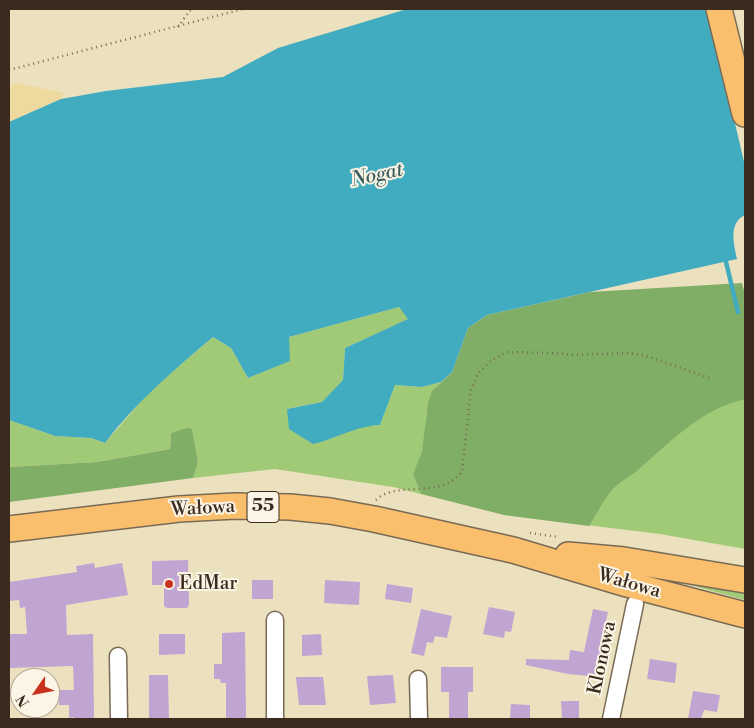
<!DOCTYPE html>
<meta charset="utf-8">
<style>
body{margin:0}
#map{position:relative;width:754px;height:728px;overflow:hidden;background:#ece1bf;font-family:"Libre Bodoni",serif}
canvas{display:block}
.frame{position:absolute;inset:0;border:10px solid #3b2a1e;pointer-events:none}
.north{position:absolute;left:10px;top:668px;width:50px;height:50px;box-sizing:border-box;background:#fcf5e5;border:1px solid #afa495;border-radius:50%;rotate:237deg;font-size:14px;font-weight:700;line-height:20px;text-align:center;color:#3b2a1e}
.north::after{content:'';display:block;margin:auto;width:18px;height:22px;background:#c8321e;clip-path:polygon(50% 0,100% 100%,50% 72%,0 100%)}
</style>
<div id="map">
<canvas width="754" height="728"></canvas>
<div class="frame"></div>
<div class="north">N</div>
</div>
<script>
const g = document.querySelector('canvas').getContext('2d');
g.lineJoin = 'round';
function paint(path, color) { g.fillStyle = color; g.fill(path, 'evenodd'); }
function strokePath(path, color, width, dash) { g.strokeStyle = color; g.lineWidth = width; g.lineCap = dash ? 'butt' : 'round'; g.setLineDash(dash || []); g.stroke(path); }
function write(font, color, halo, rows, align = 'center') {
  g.font = font + ' "Libre Bodoni",serif'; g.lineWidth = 4; g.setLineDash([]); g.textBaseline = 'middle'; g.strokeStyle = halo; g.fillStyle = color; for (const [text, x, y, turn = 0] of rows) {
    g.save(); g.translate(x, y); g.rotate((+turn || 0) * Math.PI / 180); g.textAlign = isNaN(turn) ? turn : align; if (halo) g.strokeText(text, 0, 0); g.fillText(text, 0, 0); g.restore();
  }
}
paint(new Path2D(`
 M 399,307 L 409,319 L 345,348 L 343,381 L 322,402 L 287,409 L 324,441 L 362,426 L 380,425 L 395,385 L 422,387 L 441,382 C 421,401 429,427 422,452 C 421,460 416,467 413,474 L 421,494 L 393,487 L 275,469 L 193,478 L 198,462 L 192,429 L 171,433 L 170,449 L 97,462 L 9,467 L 9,420 L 55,436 L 91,438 L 105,443 L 150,391 L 213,337 L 231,348 L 248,378 L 289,361 L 289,337 Z
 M 745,311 L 745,549 L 660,534 L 504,515 L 483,456 Z
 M 677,574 L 745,586 L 745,600 L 676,581 Z`), '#a0ca76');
paint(new Path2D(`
 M 742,283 L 745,294 L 745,399 C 701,409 670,442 637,471 C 629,477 619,482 612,490 C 603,500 597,514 589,526 L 504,515 L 421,494 L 413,474 L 422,452 L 428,403 L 432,391 L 452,372 L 468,328 L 487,315 L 590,292 Z
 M 187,428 L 192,429 L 198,462 L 193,478 L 9,502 L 9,467 L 97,462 L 170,449 L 171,433 Z`), '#80ae67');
paint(new Path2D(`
 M 17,83 L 64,93 L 61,99 L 9,122 L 9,86 Z`), '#eeda9e');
paint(new Path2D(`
 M 407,9 L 745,9 L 745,215 C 728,223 734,244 737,259 L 487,315 L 468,328 L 452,372 L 441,382 L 422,387 L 395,385 L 380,425 C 355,426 336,439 313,444 L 289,429 L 287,409 L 322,402 L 343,380 L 345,348 L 408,319 L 399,307 L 289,337 L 290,361 L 248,378 L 231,348 L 213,337 C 174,370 136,402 105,443 L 91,438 L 55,436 L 9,420 L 9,122 L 61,99 L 106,91 L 223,77 L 278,48 Z`), '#41acc0');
paint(new Path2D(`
 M 707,9 L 745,9 L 745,166 L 730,102 Z`), '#ece1bf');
strokePath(new Path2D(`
 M 726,262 L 738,312`), '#41acc0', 4.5);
paint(new Path2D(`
 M 188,560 L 189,605 L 187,608 L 167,608 L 164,606 L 164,585 L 152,585 L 152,561 Z
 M 94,563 L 95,568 L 122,563 L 128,595 L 66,605 L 67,635 L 93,634 L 94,719 L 74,719 L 74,717 L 69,718 L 69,705 L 59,705 L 58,690 L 74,690 L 73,666 L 9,668 L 9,634 L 27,634 L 25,607 L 20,608 L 19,600 L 9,601 L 9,582 L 77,572 L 76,566 Z
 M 252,580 L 273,580 L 273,599 L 252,599 Z
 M 325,580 L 360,582 L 359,605 L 324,603 Z
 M 387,584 L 413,588 L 411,603 L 385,599 Z
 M 489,607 L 515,612 L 511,632 L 505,631 L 504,638 L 483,634 Z
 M 421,609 L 452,616 L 447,638 L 435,636 L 433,643 L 427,642 L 424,656 L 411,653 Z
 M 593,609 L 608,612 L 602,638 L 605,638 L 599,677 L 568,674 L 526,665 L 526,659 L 569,660 L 570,650 L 584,652 Z
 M 245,632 L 246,719 L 226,719 L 226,683 L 221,683 L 220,679 L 214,679 L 214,664 L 222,664 L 222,633 Z
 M 159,634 L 185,634 L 185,654 L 159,655 Z
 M 321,634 L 322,655 L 302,656 L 302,635 Z
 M 650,659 L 677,663 L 675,683 L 647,679 Z
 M 441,667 L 473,667 L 473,692 L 468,692 L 468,719 L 449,719 L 449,692 L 441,692 Z
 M 149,675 L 168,675 L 169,719 L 149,719 Z
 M 393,675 L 396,703 L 370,705 L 367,676 Z
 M 296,677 L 323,677 L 326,705 L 299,705 Z
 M 693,691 L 720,695 L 717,712 L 704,710 L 701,719 L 688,719 Z
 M 561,701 L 579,701 L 579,719 L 562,719 Z
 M 511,704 L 530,705 L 530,719 L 510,719 Z`), '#c0a4d2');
const minor = new Path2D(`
 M 275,620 L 275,719
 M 118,656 L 119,719
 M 418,679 L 419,719
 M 611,719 L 635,604`);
const primary = new Path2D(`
 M 719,9 L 745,114
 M 9,529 L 179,509 L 235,506 L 290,507 L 330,511 L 374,519 L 513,550 L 627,584 L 745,615
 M 568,555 L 624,560 L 745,580`);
strokePath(minor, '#796a56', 19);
strokePath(primary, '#796a56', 28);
strokePath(new Path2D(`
 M 178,27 L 191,9
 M 9,70 L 243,9
 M 376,500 C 398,479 441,501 462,471 L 471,390 L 478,373 L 492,360 L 506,352 L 553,353 L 576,355 L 626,353 L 643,355 L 710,378
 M 530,533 L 559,537`), '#796a56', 2.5, [1, 4]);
strokePath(minor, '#fff', 16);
strokePath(primary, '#f9bf6d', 25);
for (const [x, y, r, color] of [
 [169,584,5,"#c8321e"]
]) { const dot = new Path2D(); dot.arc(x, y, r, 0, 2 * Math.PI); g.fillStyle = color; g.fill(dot); strokePath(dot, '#fcf5e5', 2); }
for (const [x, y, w] of [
 [263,507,32]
]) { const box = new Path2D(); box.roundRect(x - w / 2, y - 15.5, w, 31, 4); g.fillStyle = '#fcf5e5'; g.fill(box); strokePath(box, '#3b2a1e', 1); }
write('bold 18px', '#3b2a1e', null, [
 ["55",263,507]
]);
write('19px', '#3b2a1e', '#fcf5e5', [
 ["Wałowa",203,509,-3],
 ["Wałowa",629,584,16],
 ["Klonowa",603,658,-78]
]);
write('19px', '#3b2a1e', '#fcf5e5', [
 ["EdMar",179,584]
], 'left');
write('italic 20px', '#3d5e5f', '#fcf5e5', [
 ["Nogat",377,176,-12]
]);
</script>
